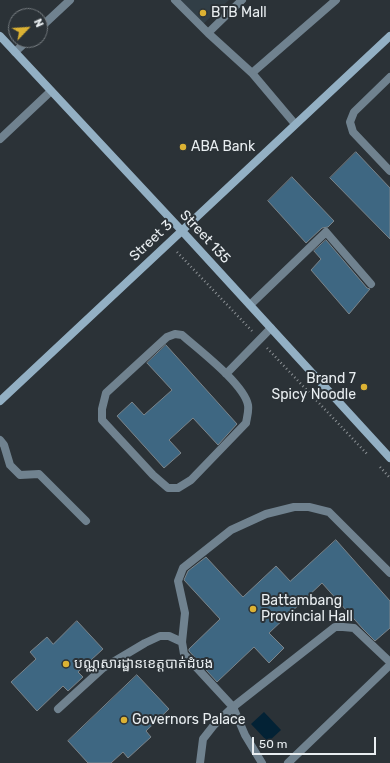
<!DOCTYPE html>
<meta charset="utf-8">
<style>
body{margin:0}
#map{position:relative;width:390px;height:763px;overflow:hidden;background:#2b3237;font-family:Rubik,sans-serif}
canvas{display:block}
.north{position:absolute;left:8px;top:8px;width:40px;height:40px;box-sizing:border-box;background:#2b3237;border:1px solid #777d81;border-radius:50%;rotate:65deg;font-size:11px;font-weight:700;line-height:16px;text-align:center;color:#e9eef1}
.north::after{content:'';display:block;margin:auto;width:14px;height:18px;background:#dcb233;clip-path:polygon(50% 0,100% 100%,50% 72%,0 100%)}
.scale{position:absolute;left:252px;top:737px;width:124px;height:18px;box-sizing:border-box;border:2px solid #e9eef1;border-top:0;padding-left:5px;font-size:12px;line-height:14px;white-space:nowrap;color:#e9eef1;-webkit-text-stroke:3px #2b3237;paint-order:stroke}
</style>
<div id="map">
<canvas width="390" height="763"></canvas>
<div class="north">N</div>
<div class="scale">50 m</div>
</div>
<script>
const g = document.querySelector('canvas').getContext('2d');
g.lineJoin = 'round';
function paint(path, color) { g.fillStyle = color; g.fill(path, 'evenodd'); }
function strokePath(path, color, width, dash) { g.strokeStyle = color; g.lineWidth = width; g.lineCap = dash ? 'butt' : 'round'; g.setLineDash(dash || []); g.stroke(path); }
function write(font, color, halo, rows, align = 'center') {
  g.font = font + ' Rubik,"Noto Sans Khmer",sans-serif'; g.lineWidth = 4; g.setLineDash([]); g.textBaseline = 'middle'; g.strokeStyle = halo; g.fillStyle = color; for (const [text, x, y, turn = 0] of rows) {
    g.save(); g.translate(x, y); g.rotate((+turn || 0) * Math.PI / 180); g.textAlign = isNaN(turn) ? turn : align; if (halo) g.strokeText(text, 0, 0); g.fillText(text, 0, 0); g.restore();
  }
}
paint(new Path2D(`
 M 178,0 L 229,0 L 202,25 Z`), '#313e46');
paint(new Path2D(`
 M 264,712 L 281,730 L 268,742 L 251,724 Z`), '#032235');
const building = new Path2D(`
 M 356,152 L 390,188 L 390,239 L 330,178 Z
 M 292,177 L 334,221 L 328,227 L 322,228 L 306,243 L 268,201 Z
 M 326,240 L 367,288 L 370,289 L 349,314 L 311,270 L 321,259 L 314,251 Z
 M 166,345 L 237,424 L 218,445 L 193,418 L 169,440 L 181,453 L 164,468 L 117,416 L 132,402 L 144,415 L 172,390 L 147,363 Z
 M 336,540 L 390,601 L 390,628 L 375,641 L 363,629 L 322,583 L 269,633 L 284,648 L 269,663 L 254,647 L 217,682 L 189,651 L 189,649 L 220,619 L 184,580 L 188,571 L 206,557 L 243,597 L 276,566 L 290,581 Z
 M 77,621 L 103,649 L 78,672 L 83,677 L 68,691 L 63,686 L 37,711 L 11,682 L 36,659 L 30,652 L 47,637 L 53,644 Z
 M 137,675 L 169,709 L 146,731 L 151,737 L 128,758 L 123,752 L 111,763 L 88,763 L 68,741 Z`);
paint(building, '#3e6782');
strokePath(building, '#7b848a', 1);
strokePath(new Path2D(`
 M 177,252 L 252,331
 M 267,348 L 368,455
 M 380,467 L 390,478`), '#8d9296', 2.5, [1, 3]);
strokePath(new Path2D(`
 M 175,0 L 208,33 L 252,73 L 295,124
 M 208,33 L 242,0
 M 252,73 L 336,0
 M 390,77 L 354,112 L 350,122 L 353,132 L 390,171
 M 250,305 L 326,232 L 371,284
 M 175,334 L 182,335 C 199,350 244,384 248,405 C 249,411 247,417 246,423 L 191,480 L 178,488 L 168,488 L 153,475 L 102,420 L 102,409 L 106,393 L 167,337 Z
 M 226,374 L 271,328
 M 0,440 L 4,445 L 10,465 L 20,475 L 39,474 L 86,521
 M 58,709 L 103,668 L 145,643 L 160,636 L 169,636 L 182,642
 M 200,763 L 203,739 L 214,725 L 233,707 L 335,627 L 343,627 L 354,628 L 390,662
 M 262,763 L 245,735 L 233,707 L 184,654 L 182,642 L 185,613 L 178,581 L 183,568 L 231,530 L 266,514 L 294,507 L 309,507 L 329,512 L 390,573
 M 288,763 L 390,665`), '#70828f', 8);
strokePath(new Path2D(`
 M 40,28 L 70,0
 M 15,52 L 28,40
 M 0,139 L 51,91`), '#70828f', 8);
strokePath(new Path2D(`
 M 0,36 L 182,231 L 390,458
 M 0,401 L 390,36`), '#93b0c4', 8);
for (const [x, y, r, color] of [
 [203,13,4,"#dcb233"],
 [183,147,4,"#dcb233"],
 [364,387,4,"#dcb233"],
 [253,609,4,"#dcb233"],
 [66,664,4,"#dcb233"],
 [124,720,4,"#dcb233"]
]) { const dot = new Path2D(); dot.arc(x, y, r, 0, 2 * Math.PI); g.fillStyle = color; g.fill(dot); strokePath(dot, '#2b3237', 1.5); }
write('14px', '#e9eef1', '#2b3237', [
 ["BTB Mall",211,13],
 ["ABA Bank",191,147],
 ["Brand 7",356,379,"right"],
 ["Spicy Noodle",356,395,"right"],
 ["Battambang",261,601],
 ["Provincial Hall",261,617],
 ["បណ្ណសារដ្ឋានខេត្តបាត់ដំបង",74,664],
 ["Governors Palace",132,720]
], 'left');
write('14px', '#e9eef1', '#2b3237', [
 ["Street 135",205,237,47],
 ["Street 3",151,241,-43]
]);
</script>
